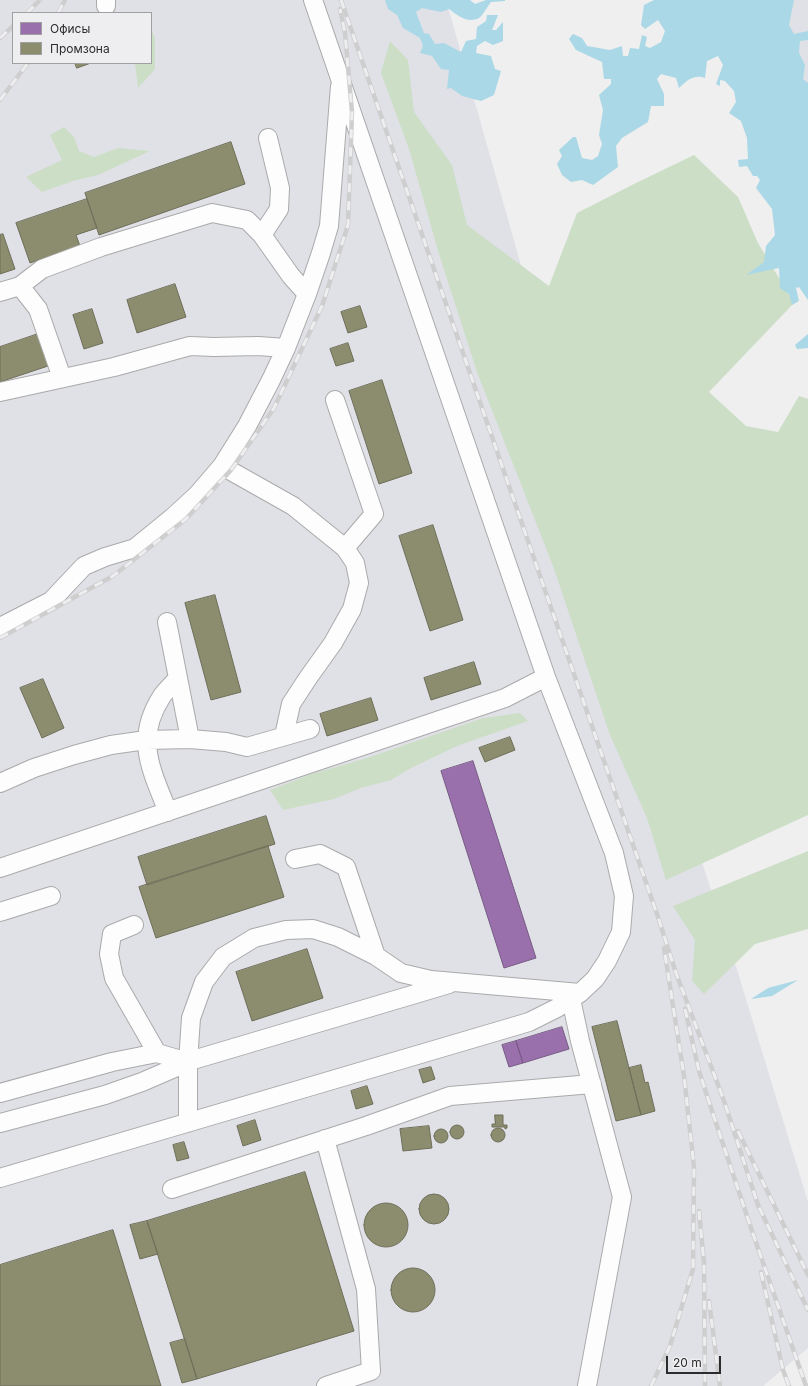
<!DOCTYPE html>
<meta charset="utf-8">
<style>
body{margin:0}
#map{position:relative;width:808px;height:1386px;overflow:hidden;background:#efeff0;font-family:Inter,sans-serif}
canvas{display:block}
.legend{position:absolute;left:12px;top:12px;width:140px;height:52px;box-sizing:border-box;background:#eeeef1;border:1px solid #a0a0a3;margin:0;padding:5px 7px;list-style:none;font-size:12px;color:#2c2c2d}
.legend li{display:flex;align-items:center;gap:8px;height:20px}
.legend b{width:20px;border:1px solid #a0a0a3}
.scale{position:absolute;left:666px;top:1356px;width:55px;height:18px;box-sizing:border-box;border:2px solid #2c2c2d;border-top:0;padding-left:5px;font-size:12px;line-height:14px;white-space:nowrap;color:#2c2c2d;-webkit-text-stroke:3px #eeeef1;paint-order:stroke}
</style>
<div id="map">
<canvas width="808" height="1386"></canvas>
<ul class="legend">
<li><b style="height:11px;background:#9970ab"></b>Офисы</li>
<li><b style="height:11px;background:#8c8c6e"></b>Промзона</li>
</ul>
<div class="scale">20 m</div>
</div>
<script>
const g = document.querySelector('canvas').getContext('2d');
g.lineJoin = 'round';
function paint(path, color) { g.fillStyle = color; g.fill(path, 'evenodd'); }
function strokePath(path, color, width, dash) { g.strokeStyle = color; g.lineWidth = width; g.lineCap = dash ? 'butt' : 'round'; g.setLineDash(dash || []); g.stroke(path); }
paint(new Path2D(`
 M 0,0 L 446,0 L 606,566 L 739,976 L 808,1202 L 808,1348 L 763,1386 L 0,1386 ZM 13,13 L 151,13 L 151,63 L 13,63 Z
 M 779,0 L 808,0 L 808,100 Z`), '#e0e1e7');
paint(new Path2D(`
 M 151,29 L 155,38 L 155,69 L 138,88 L 135,63 L 151,63 Z
 M 390,41 L 408,60 L 414,112 L 452,165 L 467,225 L 549,286 L 577,213 L 634,184 L 694,155 L 738,197 L 758,243 L 794,303 L 709,392 L 746,426 L 778,432 L 799,396 L 808,399 L 808,815 L 666,880 L 647,818 L 610,735 L 553,566 L 477,372 L 439,254 L 409,149 L 381,73 Z
 M 64,127 L 74,137 L 79,151 L 94,157 L 118,148 L 150,151 L 98,175 L 73,181 L 42,192 L 26,177 L 62,160 L 50,135 Z
 M 520,713 L 528,721 L 457,746 L 411,768 L 391,780 L 361,788 L 334,799 L 283,810 L 270,790 L 312,774 L 367,758 L 483,718 Z
 M 808,851 L 808,929 L 755,944 L 704,994 L 692,981 L 695,940 L 673,906 Z`), '#ccdec6');
paint(new Path2D(`
 M 385,0 L 470,0 L 475,4 L 486,0 L 505,0 L 505,1 L 491,2 C 487,7 483,15 479,18 C 468,24 457,15 449,9 L 441,12 L 422,8 L 416,12 L 424,33 L 429,34 L 435,44 L 444,43 L 461,52 L 466,41 L 476,39 L 477,27 L 486,21 L 487,15 L 498,15 L 492,30 L 496,30 L 503,22 L 503,41 L 493,45 L 485,41 L 477,46 L 476,53 L 491,56 L 495,69 L 501,71 L 494,95 L 481,101 L 462,96 L 451,88 L 447,89 L 449,70 L 441,69 L 432,56 L 420,53 L 423,46 L 420,38 L 403,28 L 397,15 L 388,9 Z
 M 654,0 L 794,0 L 789,25 L 794,34 L 808,31 L 808,40 L 800,41 L 799,53 L 805,65 L 803,79 L 808,83 L 808,300 L 799,287 L 796,288 L 799,301 L 792,305 L 789,294 L 780,288 L 779,268 L 746,275 L 764,262 L 766,246 L 775,235 L 772,209 L 756,188 L 760,180 L 757,176 L 753,176 L 747,166 L 739,167 L 738,160 L 748,159 L 747,138 L 741,121 L 729,113 L 736,102 L 734,91 L 725,81 L 720,80 L 720,86 L 716,84 L 723,65 L 718,56 L 707,61 L 705,78 C 694,74 687,80 679,88 L 676,78 L 661,74 L 657,79 L 664,94 L 664,106 L 651,106 L 648,122 L 622,138 L 616,146 L 618,167 L 593,185 L 582,180 L 571,182 L 562,175 L 557,164 L 562,156 L 559,150 L 573,137 L 576,137 L 582,158 L 592,160 L 598,156 L 602,144 L 599,135 L 603,110 L 599,95 L 611,84 L 611,79 L 604,79 L 602,62 L 576,50 L 569,39 L 573,34 L 582,38 L 587,46 L 610,50 L 622,46 L 623,56 L 628,56 L 630,48 L 639,49 L 642,35 L 647,37 L 645,46 L 650,48 L 661,42 L 665,31 L 658,20 L 645,29 L 641,25 L 644,5 Z
 M 808,334 L 808,348 L 797,349 L 795,345 Z
 M 798,980 L 772,996 L 751,999 L 768,988 Z`), '#aad8e6');
const offices = new Path2D(`
 M 473,761 L 536,958 L 504,968 L 441,771 Z
 M 562,1027 L 569,1049 L 523,1063 L 516,1041 Z
 M 516,1041 L 523,1063 L 509,1067 L 502,1045 Z`);
paint(offices, '#9970ab');
strokePath(offices, '#785c85', 1);
const industry = new Path2D(`
 M 75,63 L 91,63 L 77,68 Z
 M 231,142 L 245,184 L 99,235 L 85,193 Z
 M 87,199 L 97,228 L 76,235 L 80,246 L 30,263 L 16,223 Z
 M 3,234 L 15,269 L 0,274 L 0,235 Z
 M 175,284 L 186,317 L 137,333 L 127,300 Z
 M 360,306 L 367,327 L 348,333 L 341,312 Z
 M 92,309 L 103,343 L 84,349 L 73,315 Z
 M 38,334 L 48,366 L 0,382 L 0,347 Z
 M 348,343 L 354,361 L 336,366 L 330,349 Z
 M 382,380 L 412,473 L 379,484 L 349,391 Z
 M 433,525 L 463,620 L 430,631 L 399,536 Z
 M 215,595 L 241,692 L 211,700 L 185,603 Z
 M 474,662 L 481,684 L 431,700 L 424,678 Z
 M 43,679 L 64,728 L 42,738 L 20,688 Z
 M 371,698 L 378,720 L 327,736 L 320,714 Z
 M 510,737 L 515,750 L 485,762 L 479,748 Z
 M 266,816 L 275,844 L 147,885 L 138,857 Z
 M 268,846 L 284,897 L 156,938 L 139,887 Z
 M 307,949 L 323,998 L 252,1021 L 236,972 Z
 M 617,1021 L 641,1115 L 616,1121 L 592,1027 Z
 M 641,1065 L 645,1083 L 648,1082 L 655,1111 L 641,1115 L 629,1068 Z
 M 431,1067 L 435,1079 L 423,1083 L 419,1070 Z
 M 367,1086 L 373,1104 L 356,1109 L 351,1091 Z
 M 495,1115 L 503,1115 L 503,1125 L 507,1125 L 507,1128 L 505,1129 L 505,1127 L 492,1127 L 492,1124 L 495,1124 Z
 M 255,1120 L 261,1140 L 243,1146 L 237,1126 Z
 M450 1132a7 7 0 1 1 14 0a7 7 0 1 1-14 0Z
 M 429,1126 L 432,1148 L 403,1151 L 400,1129 Z
 M491 1135a7 7 0 1 1 14 0a7 7 0 1 1-14 0Z
 M434 1136a7 7 0 1 1 14 0a7 7 0 1 1-14 0Z
 M 184,1142 L 189,1158 L 177,1161 L 173,1145 Z
 M 305,1172 L 354,1331 L 197,1379 L 147,1221 Z
 M419 1209a15 15 0 1 1 30 0a15 15 0 1 1-30 0Z
 M364 1225a22 22 0 1 1 44 0a22 22 0 1 1-44 0Z
 M 147,1221 L 158,1254 L 140,1259 L 130,1225 Z
 M 113,1230 L 161,1386 L 0,1386 L 0,1265 Z
 M391 1290a22 22 0 1 1 44 0a22 22 0 1 1-44 0Z
 M 185,1339 L 197,1379 L 182,1383 L 170,1343 Z`);
paint(industry, '#8c8c6e');
strokePath(industry, '#6f6f5a', 1);
const minor = new Path2D(`
 M 106,6 L 106,0
 M 262,235 L 279,209 L 280,188 L 268,138
 M 20,286 L 38,309 L 62,378
 M 0,292 L 20,286 L 42,269 L 101,247 L 212,213 L 247,220 L 262,235 L 291,276 L 307,294
 M 0,392 L 114,367 L 190,346 L 214,347 L 258,346 L 286,348
 M 335,400 L 374,514 L 345,548
 M 222,466 L 293,506 L 345,548 L 355,563 L 359,583 L 352,609 L 333,643 L 308,678 L 291,704 L 284,736
 M 167,622 L 190,739
 M 0,627 L 51,601 L 84,566 L 105,557 L 135,548 L 173,517 L 197,495 L 222,466 L 247,426 L 271,380 L 286,348 L 307,294 L 321,253 L 329,226 L 340,86
 M 0,783 L 34,768 L 74,755 L 111,745 L 146,740 L 190,739 L 226,742 L 247,747 L 310,729
 M 168,812 C 151,769 134,739 162,696 C 166,690 173,684 178,678
 M 295,859 L 320,854 L 346,867 L 376,956
 M 0,868 L 505,698 L 546,677
 M 0,912 L 51,896
 M 134,925 L 112,934 L 109,954 L 114,978 L 157,1053
 M 571,999 L 580,1041 L 622,1197 L 587,1386
 M 0,1093 L 112,1062 L 157,1053 L 188,1062
 M 0,1123 L 105,1095 L 142,1082 L 193,1060 L 449,984
 M 188,1123 L 188,1062 L 191,1018 L 204,982 L 223,957 L 254,938 L 286,930 L 313,929 L 338,937 L 376,956 L 401,973 L 431,980 L 580,993
 M 325,1139 L 366,1289 L 371,1371 L 326,1386
 M 0,1178 L 529,1022 L 557,1008 L 580,993 L 595,979 L 607,961 L 621,932 L 624,896 L 614,853 L 546,677 L 313,0
 M 172,1189 L 366,1126 L 450,1096 L 592,1084`);
strokePath(minor, '#aaaaab', 20);
strokePath(minor, '#fdfdfd', 18);
const rail = new Path2D(`
 M 341,0 L 659,920 L 676,973 L 723,1098 L 758,1205 L 808,1310
 M 27,13 L 40,0
 M 58,13 L 65,0
 M 0,38 L 13,26
 M 0,100 L 28,63
 M 0,638 L 113,576 L 186,519 L 231,470 L 274,408 L 322,306 L 348,225 L 352,112 L 345,33 L 340,9
 M 685,1009 L 699,1071 L 712,1111 L 752,1231 L 806,1386
 M 738,1131 L 808,1275
 M 699,1211 L 704,1263 L 705,1386
 M 761,1272 L 783,1370 L 789,1386
 M 709,1301 L 720,1386
 M 651,1386 L 670,1346 L 693,1269 L 694,1167 L 684,1076 L 664,948`);
strokePath(rail, '#cececf', 4.5);
strokePath(rail, '#eeeef1', 3, [9]);
</script>
